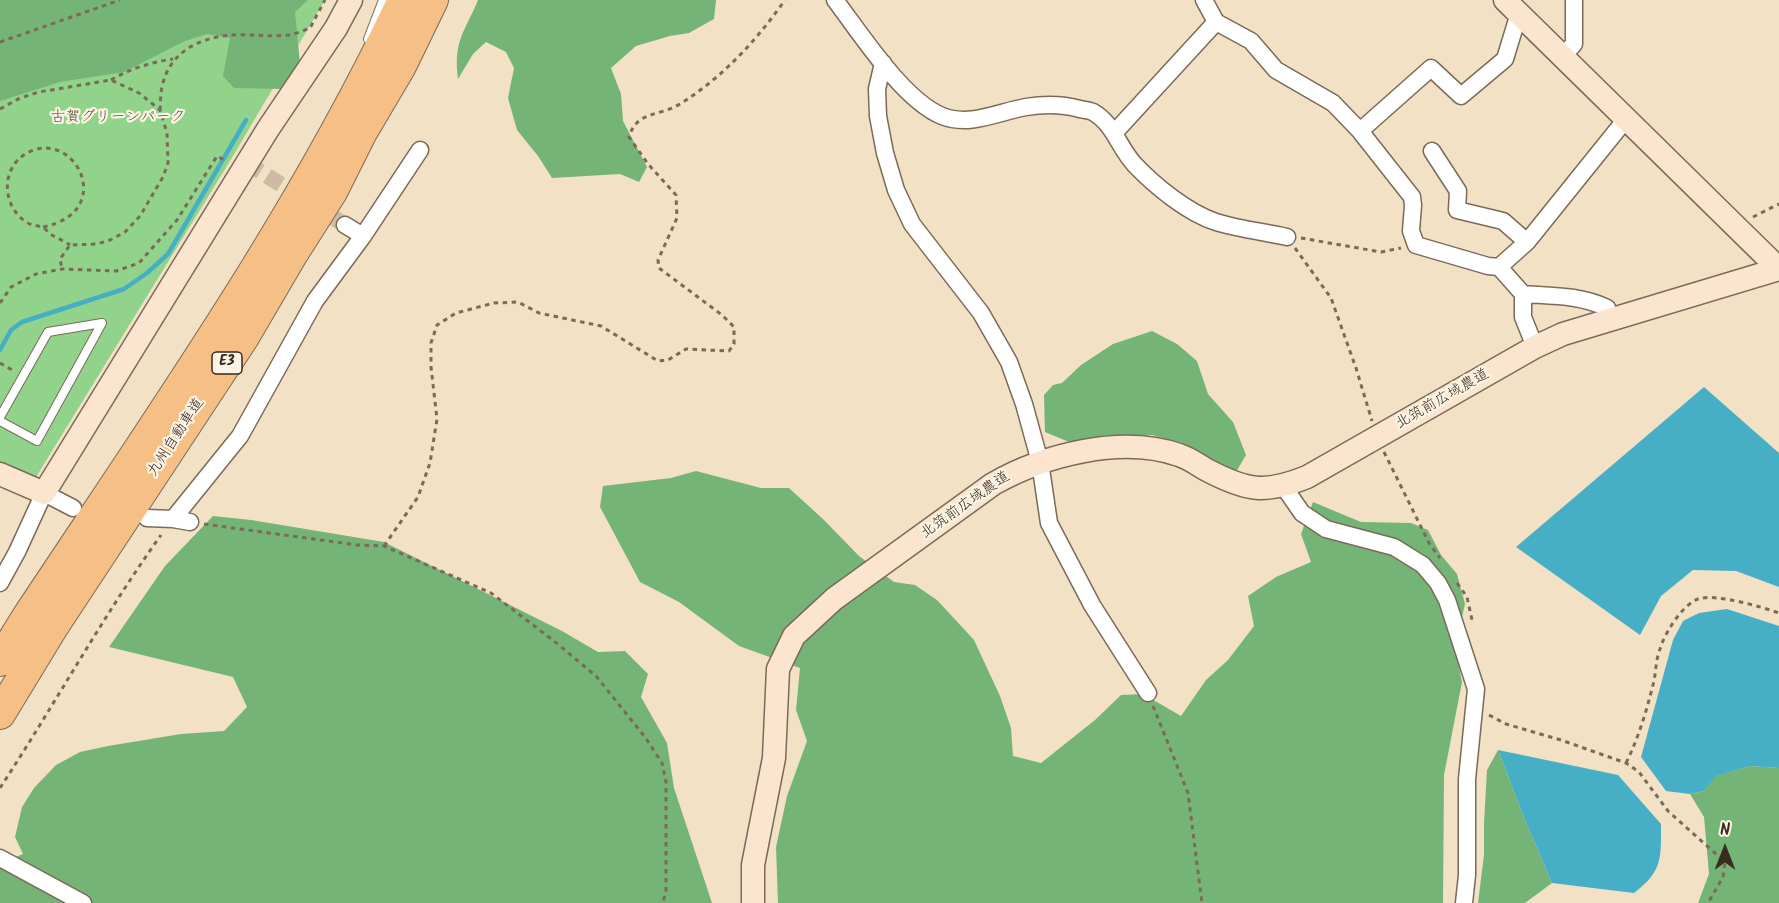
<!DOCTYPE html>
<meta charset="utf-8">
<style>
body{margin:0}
#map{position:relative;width:1779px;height:903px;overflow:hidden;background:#f2e1c4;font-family:Kalam,sans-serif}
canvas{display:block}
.north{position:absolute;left:1695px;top:819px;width:60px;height:60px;-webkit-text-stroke:4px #fcf5e5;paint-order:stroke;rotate:0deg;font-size:16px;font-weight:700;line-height:24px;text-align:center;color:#3b2a1e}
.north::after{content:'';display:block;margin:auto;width:21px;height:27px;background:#3b2a1e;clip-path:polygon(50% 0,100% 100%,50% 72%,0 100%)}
</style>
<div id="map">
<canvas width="1779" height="903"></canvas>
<div class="north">N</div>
</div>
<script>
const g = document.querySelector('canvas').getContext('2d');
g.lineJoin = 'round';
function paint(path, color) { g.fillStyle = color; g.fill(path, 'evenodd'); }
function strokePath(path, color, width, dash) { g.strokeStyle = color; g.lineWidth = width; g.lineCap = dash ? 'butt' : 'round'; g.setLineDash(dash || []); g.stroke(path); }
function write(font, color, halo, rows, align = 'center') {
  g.font = font + ' Kalam,"Klee One",sans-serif'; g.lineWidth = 4.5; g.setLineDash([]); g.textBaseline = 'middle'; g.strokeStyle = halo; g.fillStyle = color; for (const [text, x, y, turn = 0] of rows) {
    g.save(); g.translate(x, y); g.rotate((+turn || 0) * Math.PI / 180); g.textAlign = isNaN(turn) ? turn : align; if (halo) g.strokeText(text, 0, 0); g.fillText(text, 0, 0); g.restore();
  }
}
paint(new Path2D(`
 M 0,0 L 325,0 L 230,161 L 33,482 L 0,466 Z`), '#91d38b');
paint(new Path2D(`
 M 0,0 L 308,0 L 295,12 L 300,64 L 283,89 L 234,88 L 223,76 L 230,38 L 207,34 L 185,41 L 124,72 L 60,82 L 0,101 Z
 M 478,0 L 716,0 L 714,19 L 689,33 L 670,36 L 636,46 L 611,68 L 621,94 L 623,121 L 647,167 L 639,182 L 620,174 L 552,178 L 538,156 L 517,130 L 508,98 L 514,68 L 506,52 L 486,42 L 473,54 L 458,79 C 453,40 465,32 478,0 Z
 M 1152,331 L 1177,344 L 1197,361 L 1208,394 L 1233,422 L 1246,455 L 1236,472 L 1185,444 L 1152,435 L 1116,436 L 1069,442 L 1045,432 L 1044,395 L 1053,385 L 1062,383 L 1081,365 L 1113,344 Z
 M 696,471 L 761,488 L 789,488 L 824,520 L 859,556 L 894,582 L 915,585 L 937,600 L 974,640 L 1000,696 L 1011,728 L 1013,756 L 1041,763 L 1095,720 L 1121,695 L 1143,694 L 1181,716 L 1206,680 L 1228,660 L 1254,626 L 1248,596 L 1276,577 L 1311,562 L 1301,534 L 1313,502 L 1361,522 L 1411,523 L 1428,530 L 1441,555 L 1457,574 L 1465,604 L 1455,647 L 1462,682 L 1444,775 L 1443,903 L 778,903 L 776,847 L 787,796 L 807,741 L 796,710 L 800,668 L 739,646 L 679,602 L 640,582 L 600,507 L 603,486 L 671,478 Z
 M 213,516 L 251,520 L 384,542 L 562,631 L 598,652 L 625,651 L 648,674 L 641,697 L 667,743 L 674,788 L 712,903 L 0,903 L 0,864 L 23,854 L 15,837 L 22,807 L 34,788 L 56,765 L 80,752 L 108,746 L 181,734 L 224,731 L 247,707 L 233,677 L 109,647 L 165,566 Z
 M 1498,750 L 1525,820 L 1552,883 L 1525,903 L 1478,903 L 1484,855 L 1484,823 L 1487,770 Z
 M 1750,766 L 1779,768 L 1779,903 L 1698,903 L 1709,874 L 1704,817 L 1690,794 L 1704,791 L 1715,776 Z`), '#74b577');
paint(new Path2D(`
 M 1704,387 L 1779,453 L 1779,587 L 1736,571 L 1693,570 L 1661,596 L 1640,635 L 1516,547 Z
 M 1727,609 L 1779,626 L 1779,768 L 1750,766 L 1716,776 L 1704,791 L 1690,794 L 1666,791 L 1641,757 L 1673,640 L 1683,621 L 1699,613 Z
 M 1498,750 L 1618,775 L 1661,824 C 1661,858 1663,871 1634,893 L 1552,883 L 1525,820 Z`), '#47afc5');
strokePath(new Path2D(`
 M 0,350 L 11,330 L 22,322 L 124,289 L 147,273 L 168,254 L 246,120`), '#47afc5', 4.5);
strokePath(new Path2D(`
 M 247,163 L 345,225`), '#cdbca3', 16, [16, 8]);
const lane = new Path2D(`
 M 368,39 L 383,0
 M 0,417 L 48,332 L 102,323 L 37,441 L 0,421`);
const street = new Path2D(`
 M 835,0 C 861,34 903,100 942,116 C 970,127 998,112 1026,107 C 1044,104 1062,104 1080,109 C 1084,110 1089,110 1093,112 C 1114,124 1119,148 1135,165 C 1155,186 1188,213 1216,222 C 1239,229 1264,232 1287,237
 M 1204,0 L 1216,22
 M 1563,56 L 1574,44 L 1574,0
 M 883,63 L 877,89 L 878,116 L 885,153 L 896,190 L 912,224 L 981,313 L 1009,362 L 1024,404 L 1040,462 L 1049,523 L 1092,605 L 1148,693
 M 1360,131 L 1412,197 L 1413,205 L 1411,231 L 1416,245 L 1488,266 L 1499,267 L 1527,242 L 1626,119
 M 1115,132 L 1216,22 L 1251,41 L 1276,70 L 1333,103 L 1360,131 L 1431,68 L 1461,96 L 1505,59 L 1519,13
 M 1432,151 L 1458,191 L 1457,210 L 1503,221 L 1527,242
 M 345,225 L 363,236
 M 1499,267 L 1523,294 C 1551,296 1581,295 1607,308 L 1611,319
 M 1523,294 L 1523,317 L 1535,347
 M 1284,487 L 1302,513 L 1326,529 L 1394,547 L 1423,565 L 1438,583 L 1447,600 L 1476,689 L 1467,779 L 1467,875 L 1464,903
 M 147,518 L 173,519 L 190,522
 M 173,519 L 240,436 L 315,301 L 363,236 L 420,150
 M 0,583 L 17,552 L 44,493 L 73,508
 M 0,858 L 83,903`);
const secondary = new Path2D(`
 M 1505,0 L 1779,269
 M 0,474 L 44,493 L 268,129 L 336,28 L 351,0
 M 753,903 L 753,865 L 774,758 L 778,669 L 794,636 L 834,599 L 993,484 C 1044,455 1121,435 1179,455 C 1189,458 1198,465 1207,470 C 1247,491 1265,494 1307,477 L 1535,347 L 1563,334 L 1779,269`);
const highway = new Path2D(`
 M 0,661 L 25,620 C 158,419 300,219 403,0
 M 0,714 L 53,627 L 244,337 L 292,255 L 332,192 L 362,132 L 401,66 L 433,0`);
strokePath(lane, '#7b6a58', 10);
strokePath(street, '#7b6a58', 19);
strokePath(secondary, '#7b6a58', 25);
strokePath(highway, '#7b6a58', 32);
strokePath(new Path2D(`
 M 0,42 L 120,0
 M 111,80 C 130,69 151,62 173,59
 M 0,109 L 20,98 L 39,92 L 111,80 L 139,93 L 160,110 L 167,133 L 168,163 L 163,177 L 140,216 L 125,232 L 110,240 L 97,244 L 70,245 L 60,259 L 62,269
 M 160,110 C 161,103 160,94 162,87 C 169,52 199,38 231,35 C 250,34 269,37 288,35 C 295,34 303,31 310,28 L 325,0
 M 1753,217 L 1779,204
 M 43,227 C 118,212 75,127 27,153 C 0,168 2,206 26,222 C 32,226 38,225 43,228 C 46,229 48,232 50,234 C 57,238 64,241 70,245
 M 1301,238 L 1381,252 L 1401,248
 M 1295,248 L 1331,298 L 1356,368 L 1372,421
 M 0,303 L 11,287 L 36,274 L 62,269 L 116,271 L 139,263 L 177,220 L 217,156 L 226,161
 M 0,363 L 14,371
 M 1384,452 L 1429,543 L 1440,558
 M 204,524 L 357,545 L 384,546 L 491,593 L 554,641 L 596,676 L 645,737 L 662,763 L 666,782 L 666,890 L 663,903
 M 384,546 L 418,497 L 430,463 L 437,419 L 431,367 L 431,343 L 437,325 L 456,313 L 494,303 L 518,302 L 539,313 L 601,326 L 658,361 L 668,360 L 686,349 L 729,351 L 734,344 L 734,327 L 722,315 L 659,268 L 658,260 L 677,218 L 676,195 L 648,164 L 629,137 C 637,110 659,117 680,104 C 723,77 756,41 785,0
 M 1457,583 L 1467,597 L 1472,620
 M 1153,706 L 1188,793 L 1202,903
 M 1489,715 L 1506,724 L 1561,740 L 1626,763 L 1639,772 L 1668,811 L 1725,862 L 1723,877 L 1708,903
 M 1626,763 C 1639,737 1647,709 1654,681 C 1656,670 1656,659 1660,649 C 1664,634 1683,604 1698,599 C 1715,593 1762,607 1779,613
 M 0,788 C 55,704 103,616 161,535`), '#7b6a58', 3, [4.5, 4.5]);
strokePath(lane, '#fff', 8);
strokePath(street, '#fff', 16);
strokePath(secondary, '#fbe5cf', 22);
strokePath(highway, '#f5bf86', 30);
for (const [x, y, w] of [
 [227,363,30]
]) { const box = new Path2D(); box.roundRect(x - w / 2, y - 11, w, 22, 4.5); g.fillStyle = '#fcf5e5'; g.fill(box); strokePath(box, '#3b2a1e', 1.5); }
write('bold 14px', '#3b2a1e', null, [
 ["E3",227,363]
]);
write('15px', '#505439', '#fcf5e5', [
 ["古賀グリーンパーク",118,118]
]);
write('15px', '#3b2a1e', '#fcf5e5', [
 ["北筑前広域農道",1443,400,-30],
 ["九州自動車道",177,438,-57],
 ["北筑前広域農道",966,506,-35]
]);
</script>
